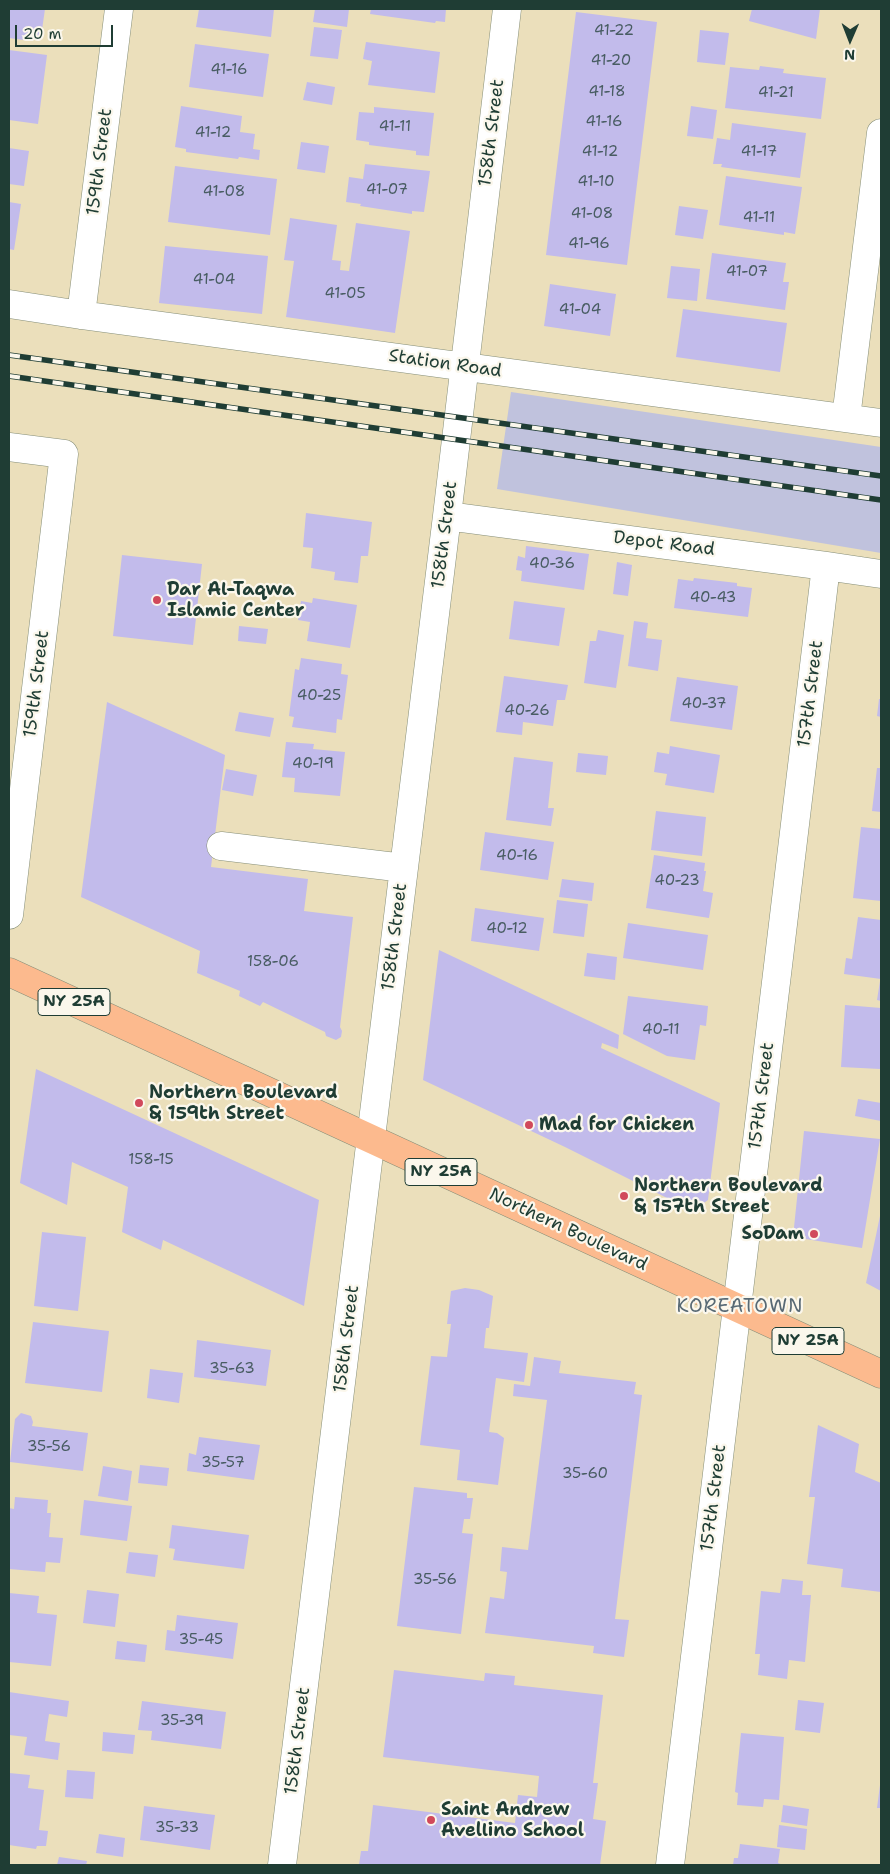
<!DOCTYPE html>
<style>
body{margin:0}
#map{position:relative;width:890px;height:1874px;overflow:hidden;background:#ebdfbb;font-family:"Shantell Sans",sans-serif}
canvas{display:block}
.frame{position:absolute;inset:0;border:10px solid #1f3d34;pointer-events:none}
.north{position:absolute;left:825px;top:15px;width:50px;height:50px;-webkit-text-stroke:4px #fbf7ec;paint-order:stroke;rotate:181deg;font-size:14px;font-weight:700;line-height:20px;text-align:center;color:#1f3d34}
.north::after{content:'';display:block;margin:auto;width:18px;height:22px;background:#1f3d34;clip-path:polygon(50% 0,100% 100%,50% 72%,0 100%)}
.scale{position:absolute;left:15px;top:25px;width:98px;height:22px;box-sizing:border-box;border:2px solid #1f3d34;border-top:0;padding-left:6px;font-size:15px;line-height:18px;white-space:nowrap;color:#1f3d34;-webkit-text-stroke:4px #fbf7ec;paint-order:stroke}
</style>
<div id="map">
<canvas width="890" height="1874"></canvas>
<div class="frame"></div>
<div class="north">N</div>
<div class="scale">20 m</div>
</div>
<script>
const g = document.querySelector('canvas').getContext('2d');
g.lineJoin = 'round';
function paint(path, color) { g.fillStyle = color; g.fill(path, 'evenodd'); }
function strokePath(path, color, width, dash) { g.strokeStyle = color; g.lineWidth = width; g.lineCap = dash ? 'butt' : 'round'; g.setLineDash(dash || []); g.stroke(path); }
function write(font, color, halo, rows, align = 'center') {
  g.font = font + ' "Shantell Sans",sans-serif'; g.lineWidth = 4.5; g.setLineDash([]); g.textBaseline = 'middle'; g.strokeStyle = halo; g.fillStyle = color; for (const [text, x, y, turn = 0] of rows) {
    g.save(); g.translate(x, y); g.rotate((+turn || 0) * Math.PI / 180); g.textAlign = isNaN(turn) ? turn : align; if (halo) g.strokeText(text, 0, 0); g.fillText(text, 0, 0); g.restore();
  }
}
paint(new Path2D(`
 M 511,392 L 881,447 L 881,553 L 497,489 Z`), '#c0c2dd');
paint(new Path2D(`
 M 9,9 L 45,9 L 41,37 L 31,35 L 31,41 L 9,38 Z
 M 199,9 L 274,9 L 271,37 L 196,27 Z
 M 315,9 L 349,9 L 347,27 L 313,22 Z
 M 371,9 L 446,9 L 445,22 L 436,21 L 435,23 L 370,14 Z
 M 752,9 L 820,9 L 816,39 L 749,21 Z
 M 576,12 L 657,22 L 627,265 L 546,255 Z
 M 314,27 L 342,30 L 338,59 L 310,56 Z
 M 700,30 L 729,33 L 725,65 L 697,62 Z
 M 366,42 L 440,52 L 435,93 L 368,85 L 372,61 L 363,59 Z
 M 195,44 L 269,54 L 263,97 L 189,87 Z
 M 9,50 L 47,55 L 38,124 L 9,120 Z
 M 760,66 L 784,69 L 783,73 L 826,78 L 821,119 L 725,108 L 730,67 L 759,70 Z
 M 307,82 L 335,87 L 332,105 L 303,100 Z
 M 181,106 L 242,116 L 240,132 L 255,134 L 253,149 L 260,150 L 259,160 L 239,157 L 238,159 L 186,152 L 186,149 L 175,147 Z
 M 691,106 L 717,110 L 713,139 L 687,136 Z
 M 374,107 L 434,113 L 429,156 L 416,155 L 416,151 L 369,145 L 369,142 L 356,140 L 359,112 L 374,113 Z
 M 732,123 L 806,133 L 800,178 L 721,167 L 722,164 L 713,164 L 717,138 L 730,140 Z
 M 301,142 L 329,146 L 325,173 L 297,169 Z
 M 9,148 L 29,151 L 24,186 L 9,184 Z
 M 365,164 L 430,171 L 424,212 L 412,211 L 412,214 L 360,206 L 361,204 L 346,202 L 349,177 L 363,179 Z
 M 175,166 L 277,179 L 270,235 L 168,222 Z
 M 726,176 L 802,187 L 795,234 L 784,232 L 784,235 L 719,225 Z
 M 9,202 L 21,204 L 14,250 L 9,249 Z
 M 679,206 L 708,210 L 703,239 L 675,235 Z
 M 290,218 L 337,225 L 332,260 L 341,261 L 340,270 L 349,271 L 356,223 L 410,231 L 395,333 L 286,317 L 294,261 L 284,260 Z
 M 165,246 L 268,256 L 262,314 L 159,303 Z
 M 712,253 L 786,263 L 783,282 L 789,282 L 785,310 L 706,299 Z
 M 671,266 L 700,269 L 697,301 L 667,298 Z
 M 550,284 L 616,294 L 610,336 L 544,326 Z
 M 683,309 L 787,323 L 780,372 L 676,357 Z
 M 306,513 L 372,522 L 368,556 L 361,556 L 358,583 L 334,580 L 335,572 L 311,568 L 313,548 L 303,547 Z
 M 526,546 L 589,554 L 584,590 L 521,581 L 522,571 L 516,570 L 518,556 L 525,558 Z
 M 122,555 L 202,564 L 193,645 L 113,636 Z
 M 617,562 L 632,565 L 628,596 L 613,594 Z
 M 694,578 L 737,583 L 737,586 L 752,588 L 748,617 L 674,608 L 678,579 L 693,581 Z
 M 313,598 L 357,605 L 350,648 L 307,641 L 310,622 L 298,620 L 301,601 L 312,603 Z
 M 514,601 L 565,608 L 559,646 L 509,639 Z
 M 634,621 L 648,623 L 646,638 L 662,640 L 658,671 L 628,666 Z
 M 239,626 L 268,629 L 266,644 L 238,641 Z
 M 598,630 L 624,635 L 616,688 L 584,683 L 590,641 L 596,641 Z
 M 301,658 L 342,664 L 341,674 L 348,675 L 342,720 L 337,719 L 336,733 L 292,727 L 294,717 L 289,716 L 295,669 L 299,670 Z
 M 504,676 L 568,685 L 565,700 L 557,700 L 553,726 L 523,722 L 522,735 L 496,732 Z
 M 677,677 L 738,686 L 732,730 L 670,721 Z
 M 879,699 L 881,699 L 881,717 L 877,716 Z
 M 107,702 L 225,755 L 211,867 L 308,879 L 304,911 L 353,917 L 340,1027 L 342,1031 L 341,1037 L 336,1040 L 326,1036 L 325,1032 L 263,1002 L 260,1006 L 239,996 L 240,991 L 197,973 L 200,951 L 81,897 Z
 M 239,712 L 274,718 L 270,737 L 235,731 Z
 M 286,742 L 314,744 L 313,749 L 345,752 L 340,796 L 294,792 L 295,778 L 282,777 Z
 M 670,746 L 720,755 L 714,793 L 665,785 L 667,774 L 654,772 L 657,752 L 669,754 Z
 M 578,753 L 608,756 L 606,775 L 576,772 Z
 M 514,757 L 553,762 L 548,808 L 554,808 L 551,826 L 506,820 Z
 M 877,768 L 881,768 L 881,812 L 872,811 Z
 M 226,769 L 257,775 L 253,796 L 222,790 Z
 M 656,811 L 706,817 L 702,856 L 651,850 Z
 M 861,827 L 881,829 L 881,901 L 853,898 Z
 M 485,832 L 554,842 L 548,880 L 480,870 Z
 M 654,855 L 705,863 L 704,871 L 706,871 L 703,891 L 713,893 L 709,918 L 646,908 Z
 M 562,879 L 594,883 L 592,901 L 559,897 Z
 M 557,900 L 588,904 L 584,937 L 553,933 Z
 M 475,908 L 544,918 L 539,951 L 471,941 Z
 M 858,917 L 881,920 L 881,979 L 844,974 L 846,958 L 852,959 Z
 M 628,923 L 708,935 L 703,970 L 623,958 Z
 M 439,950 L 619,1035 L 618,1049 L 602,1043 L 601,1048 L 720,1103 L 708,1200 L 693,1211 L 565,1147 L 423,1080 Z
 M 587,953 L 617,957 L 615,980 L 584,976 Z
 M 880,981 L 881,981 L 881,1001 L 877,1000 Z
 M 628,996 L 708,1006 L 706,1026 L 700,1025 L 695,1060 L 667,1056 L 623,1034 Z
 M 845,1005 L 881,1008 L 880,1069 L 841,1067 Z
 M 36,1069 L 319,1200 L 304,1306 L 163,1240 L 161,1250 L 122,1232 L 128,1187 L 72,1162 L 67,1205 L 20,1183 Z
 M 858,1099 L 881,1103 L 881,1121 L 855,1116 Z
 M 804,1131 L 880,1139 L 862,1248 L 793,1237 Z
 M 880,1216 L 881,1216 L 881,1291 L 866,1283 Z
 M 42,1232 L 86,1237 L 78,1311 L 34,1306 Z
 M 465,1288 L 479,1290 L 493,1296 L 489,1328 L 486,1328 L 484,1348 L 528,1353 L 524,1382 L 496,1378 L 489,1432 L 497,1433 L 504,1438 L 498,1485 L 457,1480 L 460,1450 L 420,1445 L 431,1356 L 447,1357 L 451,1324 L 447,1324 L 451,1291 Z
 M 33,1322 L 109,1331 L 102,1392 L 25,1383 Z
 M 197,1340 L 271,1350 L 266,1386 L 194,1377 Z
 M 534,1357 L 561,1361 L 559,1373 L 636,1382 L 634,1394 L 642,1395 L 615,1619 L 629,1620 L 624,1657 L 593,1653 L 594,1646 L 485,1633 L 490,1597 L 504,1599 L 507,1572 L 500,1571 L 502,1547 L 528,1550 L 547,1400 L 513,1396 L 514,1384 L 530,1386 Z
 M 150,1369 L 183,1373 L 179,1403 L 147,1398 Z
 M 21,1413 L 31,1416 L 33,1422 L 32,1426 L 88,1433 L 83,1471 L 10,1462 L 15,1419 Z
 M 818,1425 L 859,1444 L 855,1472 L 881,1483 L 881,1592 L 841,1587 L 843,1569 L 807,1564 L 815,1497 L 809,1497 Z
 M 199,1437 L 260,1445 L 254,1480 L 187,1471 L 189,1453 L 196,1455 Z
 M 140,1465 L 169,1468 L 167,1486 L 138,1483 Z
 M 103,1466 L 132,1471 L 128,1501 L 98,1496 Z
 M 414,1487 L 467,1493 L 467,1498 L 473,1498 L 470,1519 L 464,1519 L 462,1533 L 473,1534 L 461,1634 L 397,1626 Z
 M 15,1497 L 48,1500 L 47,1513 L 51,1513 L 49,1537 L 63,1538 L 60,1563 L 46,1562 L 45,1572 L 9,1569 L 9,1508 L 14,1509 Z
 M 84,1500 L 132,1506 L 127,1541 L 80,1535 Z
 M 172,1525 L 249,1535 L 244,1569 L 173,1560 L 175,1549 L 169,1548 Z
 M 129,1552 L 158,1555 L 155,1577 L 126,1573 Z
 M 782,1579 L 803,1581 L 802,1595 L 811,1595 L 805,1662 L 789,1660 L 787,1679 L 758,1675 L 760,1654 L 755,1654 L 761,1591 L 780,1593 Z
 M 87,1590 L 119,1594 L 115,1627 L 83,1623 Z
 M 9,1593 L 39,1596 L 37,1613 L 57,1615 L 51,1666 L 9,1662 Z
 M 177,1615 L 238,1623 L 233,1659 L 165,1650 L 167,1630 L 175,1631 Z
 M 117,1641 L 147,1645 L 145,1662 L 115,1659 Z
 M 394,1670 L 484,1681 L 485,1673 L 515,1676 L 514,1685 L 603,1695 L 593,1783 L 598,1783 L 593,1819 L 606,1821 L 600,1865 L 359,1865 L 361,1851 L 368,1851 L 373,1805 L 515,1823 L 518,1795 L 537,1797 L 539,1776 L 383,1757 Z
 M 9,1692 L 69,1701 L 67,1717 L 49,1714 L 45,1741 L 60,1743 L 58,1760 L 24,1755 L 27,1737 L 9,1735 Z
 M 798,1700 L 824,1703 L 820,1733 L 795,1730 Z
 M 142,1701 L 226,1712 L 221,1749 L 151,1740 L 152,1731 L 138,1730 Z
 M 103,1732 L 135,1735 L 133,1754 L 102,1751 Z
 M 741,1733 L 784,1737 L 779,1800 L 764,1799 L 763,1807 L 737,1805 L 738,1793 L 735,1792 Z
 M 67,1770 L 95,1772 L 93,1799 L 65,1797 Z
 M 9,1773 L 30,1775 L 28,1788 L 44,1790 L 39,1830 L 48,1831 L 46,1846 L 37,1846 L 36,1849 L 9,1845 Z
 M 880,1785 L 881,1785 L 881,1808 L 877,1808 Z
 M 783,1805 L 809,1809 L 807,1826 L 781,1822 Z
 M 144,1806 L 215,1815 L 210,1850 L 140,1840 Z
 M 779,1825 L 807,1829 L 805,1850 L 777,1847 Z
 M 99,1834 L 125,1838 L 123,1857 L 96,1853 Z
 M 740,1844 L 780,1849 L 778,1863 L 783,1865 L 733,1865 L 734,1858 L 738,1858 Z
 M 59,1857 L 87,1861 L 86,1865 L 57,1865 Z`), '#c2bbeb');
const minor = new Path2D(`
 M 9,304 L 81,315 L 881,423
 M 81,315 L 119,9
 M 846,418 L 881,133
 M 9,447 L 64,454 L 9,915
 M 447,516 L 826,566 L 881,574
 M 221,846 L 404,868
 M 282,1865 L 447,516 L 507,9
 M 670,1865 L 826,566`);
const major = new Path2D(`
 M 9,972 L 881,1374`);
strokePath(minor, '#858e78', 29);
strokePath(major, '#858e78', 29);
strokePath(minor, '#fff', 28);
strokePath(major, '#fcba8e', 28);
const rail = new Path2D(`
 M 9,355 L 881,476
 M 9,376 L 881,500`);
strokePath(rail, '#1f3d34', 5.5);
strokePath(rail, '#fbf7ec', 4, [11]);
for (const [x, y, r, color] of [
 [157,600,5,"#d1495b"],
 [139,1103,5,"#d1495b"],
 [529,1125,5,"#d1495b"],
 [624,1196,5,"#d1495b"],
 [814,1234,5,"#d1495b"],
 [431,1820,5,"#d1495b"]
]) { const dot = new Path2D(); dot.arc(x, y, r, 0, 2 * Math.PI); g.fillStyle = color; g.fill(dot); strokePath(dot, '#fbf7ec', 2); }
write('15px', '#485c62', null, [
 ["41-22",614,31],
 ["41-20",611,61],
 ["41-16",229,70],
 ["41-18",607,92],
 ["41-21",776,93],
 ["41-16",604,122],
 ["41-11",395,127],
 ["41-12",213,133],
 ["41-12",600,152],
 ["41-17",759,152],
 ["41-10",596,182],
 ["41-07",387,190],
 ["41-08",224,192],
 ["41-08",592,214],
 ["41-11",759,218],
 ["41-96",589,244],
 ["41-07",747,272],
 ["41-04",214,280],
 ["41-05",345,294],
 ["41-04",580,310],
 ["40-36",552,564],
 ["40-43",713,598],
 ["40-25",319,696],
 ["40-37",704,704],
 ["40-26",527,711],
 ["40-19",313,764],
 ["40-16",517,856],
 ["40-23",677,881],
 ["40-12",507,929],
 ["158-06",273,962],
 ["40-11",661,1030],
 ["158-15",151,1160],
 ["35-63",232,1369],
 ["35-56",49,1447],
 ["35-57",223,1463],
 ["35-60",585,1474],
 ["35-56",435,1580],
 ["35-45",201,1640],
 ["35-39",182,1721],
 ["35-33",177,1828]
]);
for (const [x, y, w] of [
 [74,1002,72],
 [441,1172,72],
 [808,1341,72]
]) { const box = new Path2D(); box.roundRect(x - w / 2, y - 13.5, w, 27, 4); g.fillStyle = '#fbf7ec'; g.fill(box); strokePath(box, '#1f3d34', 1); }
write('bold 16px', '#1f3d34', null, [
 ["NY 25A",74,1002],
 ["NY 25A",441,1172],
 ["NY 25A",808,1341]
]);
write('18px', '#1f3d34', '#fbf7ec', [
 ["158th Street",492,133,-83],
 ["159th Street",100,162,-83],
 ["Station Road",445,364,8],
 ["158th Street",445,535,-83],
 ["Depot Road",664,544,7],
 ["159th Street",37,684,-83],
 ["157th Street",811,694,-83],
 ["158th Street",395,937,-83],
 ["157th Street",762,1096,-83],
 ["Northern Boulevard",568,1230,25],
 ["158th Street",347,1339,-83],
 ["157th Street",714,1498,-83],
 ["158th Street",298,1741,-83]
]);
write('bold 18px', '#1f3d34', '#fbf7ec', [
 ["Dar Al-Taqwa",167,590],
 ["Islamic Center",167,611],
 ["Northern Boulevard",149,1093],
 ["& 159th Street",149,1114],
 ["Mad for Chicken",539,1125],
 ["Northern Boulevard",634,1186],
 ["& 157th Street",634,1207],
 ["SoDam",804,1234,"right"],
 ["Saint Andrew",441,1810],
 ["Avellino School",441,1831]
], 'left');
g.letterSpacing = '1px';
write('19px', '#586974', '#fbf7ec', [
 ["KOREATOWN",740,1307]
]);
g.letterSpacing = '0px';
</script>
